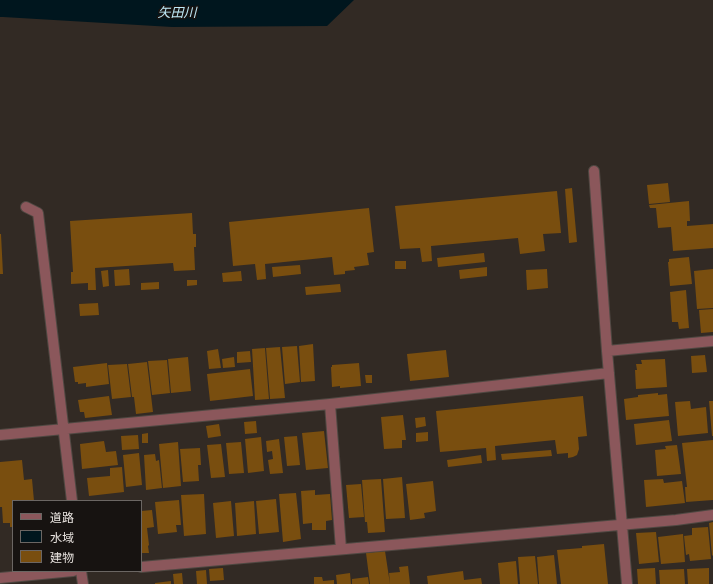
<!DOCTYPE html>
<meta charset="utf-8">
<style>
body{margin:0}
#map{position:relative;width:713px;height:584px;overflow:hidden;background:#322a24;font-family:"Public Sans","Noto Sans JP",sans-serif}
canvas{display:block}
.legend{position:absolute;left:12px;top:500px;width:130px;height:72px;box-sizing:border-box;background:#171311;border:1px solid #6b6663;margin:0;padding:5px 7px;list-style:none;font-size:12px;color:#e8e3df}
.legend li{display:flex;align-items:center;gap:8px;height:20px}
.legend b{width:20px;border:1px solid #6b6663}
</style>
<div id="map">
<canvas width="713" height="584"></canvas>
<ul class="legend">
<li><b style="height:5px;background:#8b575b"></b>道路</li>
<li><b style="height:11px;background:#00161e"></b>水域</li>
<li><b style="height:11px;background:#794e0f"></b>建物</li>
</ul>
</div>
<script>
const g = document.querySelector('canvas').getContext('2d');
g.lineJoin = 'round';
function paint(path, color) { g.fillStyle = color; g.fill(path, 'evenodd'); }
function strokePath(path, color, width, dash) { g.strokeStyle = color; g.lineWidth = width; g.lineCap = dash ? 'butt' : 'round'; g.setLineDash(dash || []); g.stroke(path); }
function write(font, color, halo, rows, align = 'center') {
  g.font = font + ' "Public Sans","Noto Sans JP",sans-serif'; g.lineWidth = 3; g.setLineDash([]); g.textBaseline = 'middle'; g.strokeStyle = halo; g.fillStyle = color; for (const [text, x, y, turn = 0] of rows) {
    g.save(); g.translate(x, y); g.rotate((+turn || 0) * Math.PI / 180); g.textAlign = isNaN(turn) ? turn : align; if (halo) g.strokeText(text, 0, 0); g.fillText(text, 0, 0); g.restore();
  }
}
paint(new Path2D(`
 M 0,0 L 354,0 L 327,26 L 172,27 L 3,17 L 0,17 Z`), '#00161e');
paint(new Path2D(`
 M 668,183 L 670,202 L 649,204 L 647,185 Z
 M 572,188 L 577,242 L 569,243 L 565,189 Z
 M 557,191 L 561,233 L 543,234 L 545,251 L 520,254 L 518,238 L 431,246 L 432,261 L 422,262 L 420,248 L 400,249 L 395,206 Z
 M 689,201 L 690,221 L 687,221 L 687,226 L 713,224 L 713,248 L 673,251 L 671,227 L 658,228 L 656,208 L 650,208 L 649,205 Z
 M 369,208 L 374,252 L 367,253 L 369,265 L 354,267 L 355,270 L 345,271 L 345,274 L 334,275 L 332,257 L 265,264 L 266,279 L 257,280 L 255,264 L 233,266 L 229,222 Z
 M 192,213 L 193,234 L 196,234 L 196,247 L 194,247 L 195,270 L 174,271 L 173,263 L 95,268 L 96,290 L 88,290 L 88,283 L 71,284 L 71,272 L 73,272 L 70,221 Z
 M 0,234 L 1,234 L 3,274 L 0,274 Z
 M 484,253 L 485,262 L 438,267 L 437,258 Z
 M 689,257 L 692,284 L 670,286 L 668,262 L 669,262 L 669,259 Z
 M 395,261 L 406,261 L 406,269 L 395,269 Z
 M 300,265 L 301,274 L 273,277 L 272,267 Z
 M 487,267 L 487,276 L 460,279 L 459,270 Z
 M 129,269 L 130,285 L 115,286 L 114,270 Z
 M 547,269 L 548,288 L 527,290 L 526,270 Z
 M 713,269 L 713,308 L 697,309 L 694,271 Z
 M 108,270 L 109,286 L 103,287 L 101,271 Z
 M 241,271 L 242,281 L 223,282 L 222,273 Z
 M 187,280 L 197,280 L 197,285 L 187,286 Z
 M 159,282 L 159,289 L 141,290 L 141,283 Z
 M 340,284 L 341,292 L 306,295 L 305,287 Z
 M 686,290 L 689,328 L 679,329 L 678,322 L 672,322 L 670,292 Z
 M 98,303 L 99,315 L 80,316 L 79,304 Z
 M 713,309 L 713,332 L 701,333 L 699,310 Z
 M 313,344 L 315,381 L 301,382 L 299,346 Z
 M 297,346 L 300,382 L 285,384 L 282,347 Z
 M 280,347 L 285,398 L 270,399 L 266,348 Z
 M 265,348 L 269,399 L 255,400 L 252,349 Z
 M 218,349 L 221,368 L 209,369 L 207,351 Z
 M 446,350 L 449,377 L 410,381 L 407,354 Z
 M 250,351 L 251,362 L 237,363 L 237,352 Z
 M 705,355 L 707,372 L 692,373 L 691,356 Z
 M 188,357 L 191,391 L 171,393 L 168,359 Z
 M 234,357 L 235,367 L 223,368 L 222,359 Z
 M 665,359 L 667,387 L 636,389 L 635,370 L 637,370 L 636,364 L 642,364 L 641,360 Z
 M 167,360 L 170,393 L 152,395 L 148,361 Z
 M 147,362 L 153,412 L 136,414 L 134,397 L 132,397 L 128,364 Z
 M 107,363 L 109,384 L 86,387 L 86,383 L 78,384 L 78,382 L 75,382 L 73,367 Z
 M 359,363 L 361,386 L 340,388 L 340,386 L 332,387 L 331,367 L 332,367 L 332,365 Z
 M 127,364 L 131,397 L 112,399 L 108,365 Z
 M 250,369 L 253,396 L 210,401 L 207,374 Z
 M 365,375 L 372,375 L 372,383 L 366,383 Z
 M 658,393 L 658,395 L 667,394 L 669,416 L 626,420 L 624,399 L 638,397 L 638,395 Z
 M 109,396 L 112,415 L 85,418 L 84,412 L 80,412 L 78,400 Z
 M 583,396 L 587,436 L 578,437 L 579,449 L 577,455 L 573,457 L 568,458 L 568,453 L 557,454 L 555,440 L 495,446 L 496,460 L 487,461 L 486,448 L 440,452 L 436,411 Z
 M 690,401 L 691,409 L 706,407 L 708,433 L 678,436 L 675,402 Z
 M 709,401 L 713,401 L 713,436 L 712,436 Z
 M 403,415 L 406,440 L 402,440 L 402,448 L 384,449 L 381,417 Z
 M 425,417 L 426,426 L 416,428 L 415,418 Z
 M 669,420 L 672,441 L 636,445 L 634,424 Z
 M 256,421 L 257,433 L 245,434 L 244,422 Z
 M 219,424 L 221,436 L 208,438 L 206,426 Z
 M 324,431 L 328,468 L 306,470 L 302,433 Z
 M 428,432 L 428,441 L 416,442 L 416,433 Z
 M 148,433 L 148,443 L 142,443 L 142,434 Z
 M 138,435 L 139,449 L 122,450 L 121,436 Z
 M 297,436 L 300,465 L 287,466 L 284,437 Z
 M 261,437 L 264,471 L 248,473 L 245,439 Z
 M 279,439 L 283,473 L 270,474 L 268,460 L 273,459 L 272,451 L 267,452 L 266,441 Z
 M 713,440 L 713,500 L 686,502 L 685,487 L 687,487 L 682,443 Z
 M 104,441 L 106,452 L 116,451 L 118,465 L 82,469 L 80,444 Z
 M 178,442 L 181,486 L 163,488 L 159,444 Z
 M 241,442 L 244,473 L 229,474 L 226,443 Z
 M 221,444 L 225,477 L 211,478 L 207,445 Z
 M 677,445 L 681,474 L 657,476 L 655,450 L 666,449 L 665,446 Z
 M 200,448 L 201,465 L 198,465 L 199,481 L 183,482 L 180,449 Z
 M 551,450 L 552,456 L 502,460 L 501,454 Z
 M 139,453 L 142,485 L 126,487 L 123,455 Z
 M 155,454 L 156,461 L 159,460 L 162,488 L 146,490 L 144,455 Z
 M 481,455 L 482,463 L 448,467 L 447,460 Z
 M 22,460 L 24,480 L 32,479 L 34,501 L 13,501 L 13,527 L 10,527 L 10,523 L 3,523 L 2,507 L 0,507 L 0,462 Z
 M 122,467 L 124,492 L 89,496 L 87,478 L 110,476 L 110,468 Z
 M 402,477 L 405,518 L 386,519 L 383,479 Z
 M 381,479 L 385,532 L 368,533 L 367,522 L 365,522 L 362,480 Z
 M 663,479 L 664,483 L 682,481 L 685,503 L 646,507 L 644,480 Z
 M 433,481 L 436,511 L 424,513 L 425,518 L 410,520 L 406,484 Z
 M 361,484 L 364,517 L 349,518 L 346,485 Z
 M 315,490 L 315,495 L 330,494 L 332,520 L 326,521 L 326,530 L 312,530 L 312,523 L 303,524 L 301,491 Z
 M 296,493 L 301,539 L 283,542 L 279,494 Z
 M 204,494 L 206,534 L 184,536 L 181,495 Z
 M 276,499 L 279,532 L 259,534 L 256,501 Z
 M 179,500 L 181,525 L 176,525 L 177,532 L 158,534 L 155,502 Z
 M 231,501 L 234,536 L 216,538 L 213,503 Z
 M 254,501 L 256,534 L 237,536 L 235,503 Z
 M 152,510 L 154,527 L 147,528 L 149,545 L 148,546 L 149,553 L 141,553 L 141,511 Z
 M 713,522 L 713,555 L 712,556 L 709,523 Z
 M 708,527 L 711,559 L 690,561 L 689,554 L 686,555 L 684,536 L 692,535 L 692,528 Z
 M 656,532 L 659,562 L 639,564 L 636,533 Z
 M 683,534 L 685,562 L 661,564 L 658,537 Z
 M 604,544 L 608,584 L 561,584 L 557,550 L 582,548 L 582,546 Z
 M 385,551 L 390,584 L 370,584 L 366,553 Z
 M 554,555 L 557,584 L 539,584 L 537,557 Z
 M 535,556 L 538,584 L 520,584 L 518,557 Z
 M 516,561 L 518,584 L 500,584 L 498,563 Z
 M 408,566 L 410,584 L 390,584 L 389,573 L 400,572 L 399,567 Z
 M 223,568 L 224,580 L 210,581 L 209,569 Z
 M 655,568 L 656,584 L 638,584 L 637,569 Z
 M 709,568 L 709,584 L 688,584 L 687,569 Z
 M 684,569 L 685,584 L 660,584 L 659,570 Z
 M 206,570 L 207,584 L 197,584 L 196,571 Z
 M 463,571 L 464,580 L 481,578 L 482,584 L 428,584 L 427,576 Z
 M 182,573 L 183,584 L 174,584 L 173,574 Z
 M 350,573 L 351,584 L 337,584 L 336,575 Z
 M 314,577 L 322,577 L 323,581 L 334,580 L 334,584 L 314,584 Z
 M 368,577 L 369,584 L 352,584 L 352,579 Z
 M 171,581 L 171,584 L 155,584 L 155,583 Z`), '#794e0f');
const minor = new Path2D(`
 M 594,171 L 607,351 L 627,584
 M 26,207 L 38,213 L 72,501
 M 607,351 L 713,341
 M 330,404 L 341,549
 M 0,435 L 330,404 L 609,373
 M 141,567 L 676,520 L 713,515
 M 81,571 L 83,584
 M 0,578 L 73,571`);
strokePath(minor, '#4f4842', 12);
strokePath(minor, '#8b575b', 10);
write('italic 13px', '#bde9f7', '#171311', [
 ["矢田川",177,13]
]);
</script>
